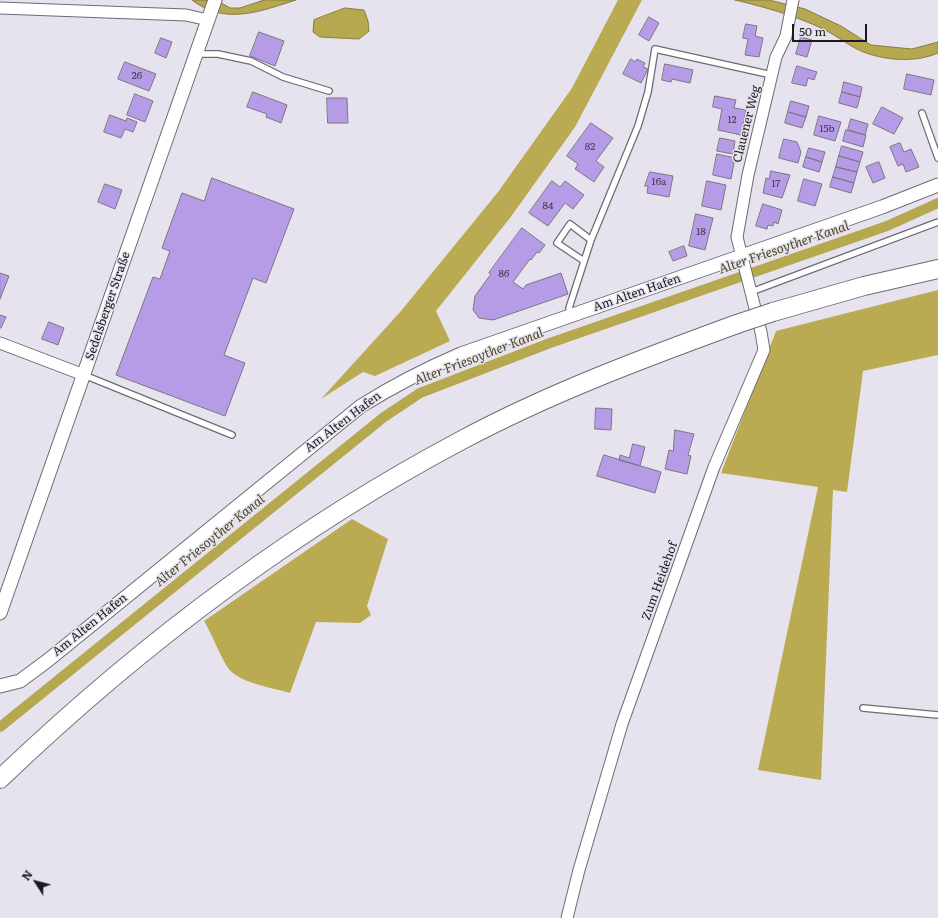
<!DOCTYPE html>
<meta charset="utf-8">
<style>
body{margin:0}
#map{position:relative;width:938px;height:918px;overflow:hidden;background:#e6e3ee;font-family:Literata,serif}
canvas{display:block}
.north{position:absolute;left:16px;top:862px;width:40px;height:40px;-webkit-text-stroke:3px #e6e3ee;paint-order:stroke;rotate:306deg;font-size:11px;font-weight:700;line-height:16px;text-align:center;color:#1a191d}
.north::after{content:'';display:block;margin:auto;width:14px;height:18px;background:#1a191d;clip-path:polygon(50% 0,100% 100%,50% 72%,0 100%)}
.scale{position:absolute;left:792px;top:24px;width:75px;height:18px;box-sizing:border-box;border:2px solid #1a191d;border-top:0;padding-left:5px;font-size:12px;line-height:14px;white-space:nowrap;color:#1a191d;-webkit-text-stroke:3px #e6e3ee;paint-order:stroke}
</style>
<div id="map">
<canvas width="938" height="918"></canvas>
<div class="north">N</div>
<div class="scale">50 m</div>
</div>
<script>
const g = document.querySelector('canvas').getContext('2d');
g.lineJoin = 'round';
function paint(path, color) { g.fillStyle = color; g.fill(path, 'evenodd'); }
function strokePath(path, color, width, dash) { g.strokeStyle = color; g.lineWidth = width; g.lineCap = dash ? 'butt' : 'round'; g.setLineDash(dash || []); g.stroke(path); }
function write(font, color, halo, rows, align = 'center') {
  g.font = font + ' Literata,serif'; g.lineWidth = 3; g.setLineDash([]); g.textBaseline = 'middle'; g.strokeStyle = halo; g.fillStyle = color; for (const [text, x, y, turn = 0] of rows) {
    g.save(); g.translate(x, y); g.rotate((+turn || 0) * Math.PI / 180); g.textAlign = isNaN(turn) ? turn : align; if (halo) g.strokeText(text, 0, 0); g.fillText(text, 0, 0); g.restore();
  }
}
paint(new Path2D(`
 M 618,0 L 642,0 L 575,127 L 510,218 L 436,311 L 450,341 L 375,376 L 363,372 L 321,399 L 401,311 L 498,192 L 572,88 Z
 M 938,290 L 938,355 L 863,371 L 847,492 L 833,490 L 821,780 L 758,770 L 818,487 L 721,473 L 776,331 Z
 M 352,519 L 388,539 L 367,606 L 371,615 L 360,623 L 316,622 L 290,693 C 273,688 239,683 228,668 C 219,654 213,636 204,621 Z`), '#baab53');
const water = new Path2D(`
 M 192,0 L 216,0 L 230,8 L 240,8 L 264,0 L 296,0 C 261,11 225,26 192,0 Z
 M 735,0 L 769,0 L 805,9 L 841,26 L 871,45 L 912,49 L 938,42 L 938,53 C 917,62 891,61 869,54 C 852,49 838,36 823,29 C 796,16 765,7 735,0 Z
 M 345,8 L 364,10 L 368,21 L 369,31 L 359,39 L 320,37 L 313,32 L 314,20 Z`);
paint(water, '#b6a84f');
strokePath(water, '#877d40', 1);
strokePath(new Path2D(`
 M 0,727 L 384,417 L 420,393 L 550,343 L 887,226 L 938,203`), '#b6a84f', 10);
const building = new Path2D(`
 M 649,17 L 659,23 L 649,41 L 639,35 Z
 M 746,24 L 757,26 L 755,36 L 763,38 L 759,57 L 745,55 L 748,39 L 743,38 Z
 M 259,32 L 284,41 L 275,66 L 250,56 Z
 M 801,37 L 812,40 L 807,57 L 796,54 Z
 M 161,38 L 172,42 L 166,58 L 155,53 Z
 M 631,59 L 635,62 L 637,59 L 645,63 L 643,67 L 648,69 L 641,83 L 623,74 Z
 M 125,62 L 156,74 L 149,91 L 118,79 Z
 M 665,64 L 693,70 L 690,83 L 672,79 L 671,82 L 662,80 Z
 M 797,66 L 817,72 L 814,80 L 808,78 L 806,86 L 792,83 Z
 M 907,74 L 934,80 L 931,95 L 904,89 Z
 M 844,82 L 862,87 L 860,97 L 842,92 Z
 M 253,92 L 287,105 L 281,123 L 266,117 L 267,114 L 247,107 Z
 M 842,92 L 860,97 L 857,108 L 839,103 Z
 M 135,94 L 153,101 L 145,122 L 127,115 Z
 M 715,96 L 736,100 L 734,108 L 746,110 L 741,135 L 718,130 L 722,109 L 713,107 Z
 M 327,98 L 347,98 L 348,123 L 328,123 Z
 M 791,101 L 809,106 L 806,117 L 788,112 Z
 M 882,107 L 903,118 L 894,134 L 873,124 Z
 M 788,112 L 806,117 L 802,128 L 785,123 Z
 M 110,115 L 126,121 L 127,118 L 137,122 L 133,132 L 125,129 L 121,138 L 104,132 Z
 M 819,116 L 841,122 L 835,141 L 814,135 Z
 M 851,119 L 868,124 L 865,135 L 848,130 Z
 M 591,123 L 613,138 L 596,161 L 604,167 L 594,182 L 575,169 L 578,164 L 567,156 Z
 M 846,130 L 866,135 L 863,147 L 843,141 Z
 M 720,138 L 735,141 L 733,154 L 717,151 Z
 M 784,139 L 797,142 L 801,152 L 798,163 L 779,158 Z
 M 900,143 L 904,152 L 911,149 L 919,167 L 906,172 L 903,164 L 898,166 L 890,147 Z
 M 842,146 L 863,152 L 860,162 L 839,156 Z
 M 809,148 L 825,152 L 822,162 L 806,157 Z
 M 717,154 L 735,158 L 731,179 L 713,175 Z
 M 839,156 L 860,162 L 857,172 L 836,167 Z
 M 806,157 L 822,162 L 819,172 L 803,167 Z
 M 879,162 L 885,178 L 873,183 L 866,167 Z
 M 836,167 L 857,172 L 854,183 L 833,177 Z
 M 771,171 L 790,175 L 782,198 L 763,193 L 766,178 L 769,179 Z
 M 650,172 L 673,176 L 669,197 L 647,193 L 648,186 L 645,186 Z
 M 833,177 L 854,183 L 851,193 L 830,187 Z
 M 212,178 L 294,209 L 266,283 L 253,278 L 224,355 L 245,363 L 225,416 L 116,375 L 153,277 L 160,279 L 170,251 L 162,248 L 182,193 L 204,201 Z
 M 804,179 L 822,184 L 815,206 L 798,201 Z
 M 552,181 L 560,187 L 565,181 L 584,195 L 573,209 L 565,203 L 548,226 L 529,213 Z
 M 707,181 L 726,185 L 721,210 L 702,206 Z
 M 105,184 L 122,190 L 115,209 L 98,202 Z
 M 763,204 L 782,210 L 778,224 L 774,222 L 773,226 L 768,225 L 767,229 L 756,226 Z
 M 696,214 L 713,218 L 705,250 L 689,246 Z
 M 522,228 L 545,245 L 539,253 L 537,252 L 531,260 L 530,259 L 513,282 L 523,289 L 526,285 L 561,273 L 568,294 L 493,320 L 479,318 L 473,310 L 475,296 L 491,274 L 489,273 Z
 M 684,246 L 687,256 L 673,261 L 669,252 Z
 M 0,273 L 9,276 L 0,299 Z
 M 0,315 L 6,317 L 1,328 L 0,328 Z
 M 49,322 L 64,328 L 58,345 L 42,339 Z
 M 596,408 L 612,409 L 611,430 L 595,429 Z
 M 675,430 L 694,434 L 688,455 L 691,456 L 687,474 L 665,469 L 669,450 L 673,451 Z
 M 633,444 L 645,447 L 640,466 L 619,460 L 620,455 L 629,458 Z
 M 604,455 L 661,472 L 655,493 L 597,476 Z`);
paint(building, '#b69be7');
strokePath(building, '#7a7781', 1);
const service = new Path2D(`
 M 197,54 L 218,54 L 251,61 L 283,77 L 329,91
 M 922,113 L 938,158
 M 584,261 L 557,243 L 570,224 L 591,240
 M 751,292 L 938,222
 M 571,315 L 569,308 L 591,240 L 638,126 L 648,92 L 655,49 L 772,75
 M 84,375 L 232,435
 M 863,708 L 938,715`);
const minor = new Path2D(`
 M 0,8 L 186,15 L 208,20
 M 0,343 L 84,375
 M 567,918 L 579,870 L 622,724 L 714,467 L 764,350 L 761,332 L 737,237 L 748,175 L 776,57 L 786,36 L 793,0`);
const tertiary = new Path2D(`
 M 0,613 L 215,0
 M 0,686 L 20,681 L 47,661 L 361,406 C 393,386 426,369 461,354 L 882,207 L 938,185`);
const trunk = new Path2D(`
 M 773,312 L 864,286 L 938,269
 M 0,779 C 139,646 292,530 462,440 C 550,393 644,358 737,324`);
strokePath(service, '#6e6b74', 8);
strokePath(minor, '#6e6b74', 13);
strokePath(tertiary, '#6e6b74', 15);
strokePath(trunk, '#6e6b74', 20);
strokePath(service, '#fff', 5.5);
strokePath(minor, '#fff', 11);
strokePath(tertiary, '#fff', 13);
strokePath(trunk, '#fff', 18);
const trunkBridge = new Path2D(`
 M 737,324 L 773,312`);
strokePath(trunkBridge, '#6e6b74', 20, []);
strokePath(trunkBridge, '#fff', 18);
write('10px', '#413a50', null, [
 ["26",137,76],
 ["12",732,120],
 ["15b",827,129],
 ["82",590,147],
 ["16a",659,182],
 ["17",776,184],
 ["84",548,206],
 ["18",701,232],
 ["86",504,274]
]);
write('12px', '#1a191d', '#e6e3ee', [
 ["Clauener Weg",747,124,-76],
 ["Am Alten Hafen",637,293,-19],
 ["Sedelsberger Straße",108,306,-71],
 ["Am Alten Hafen",343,422,-37],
 ["Zum Heidehof",660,581,-70],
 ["Am Alten Hafen",90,625,-39]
]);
write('italic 13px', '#4c4620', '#e6e3ee', [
 ["Alter Friesoyther Kanal",784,248,-19],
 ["Alter Friesoyther Kanal",479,357,-21],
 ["Alter Friesoyther Kanal",210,541,-39]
]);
</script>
